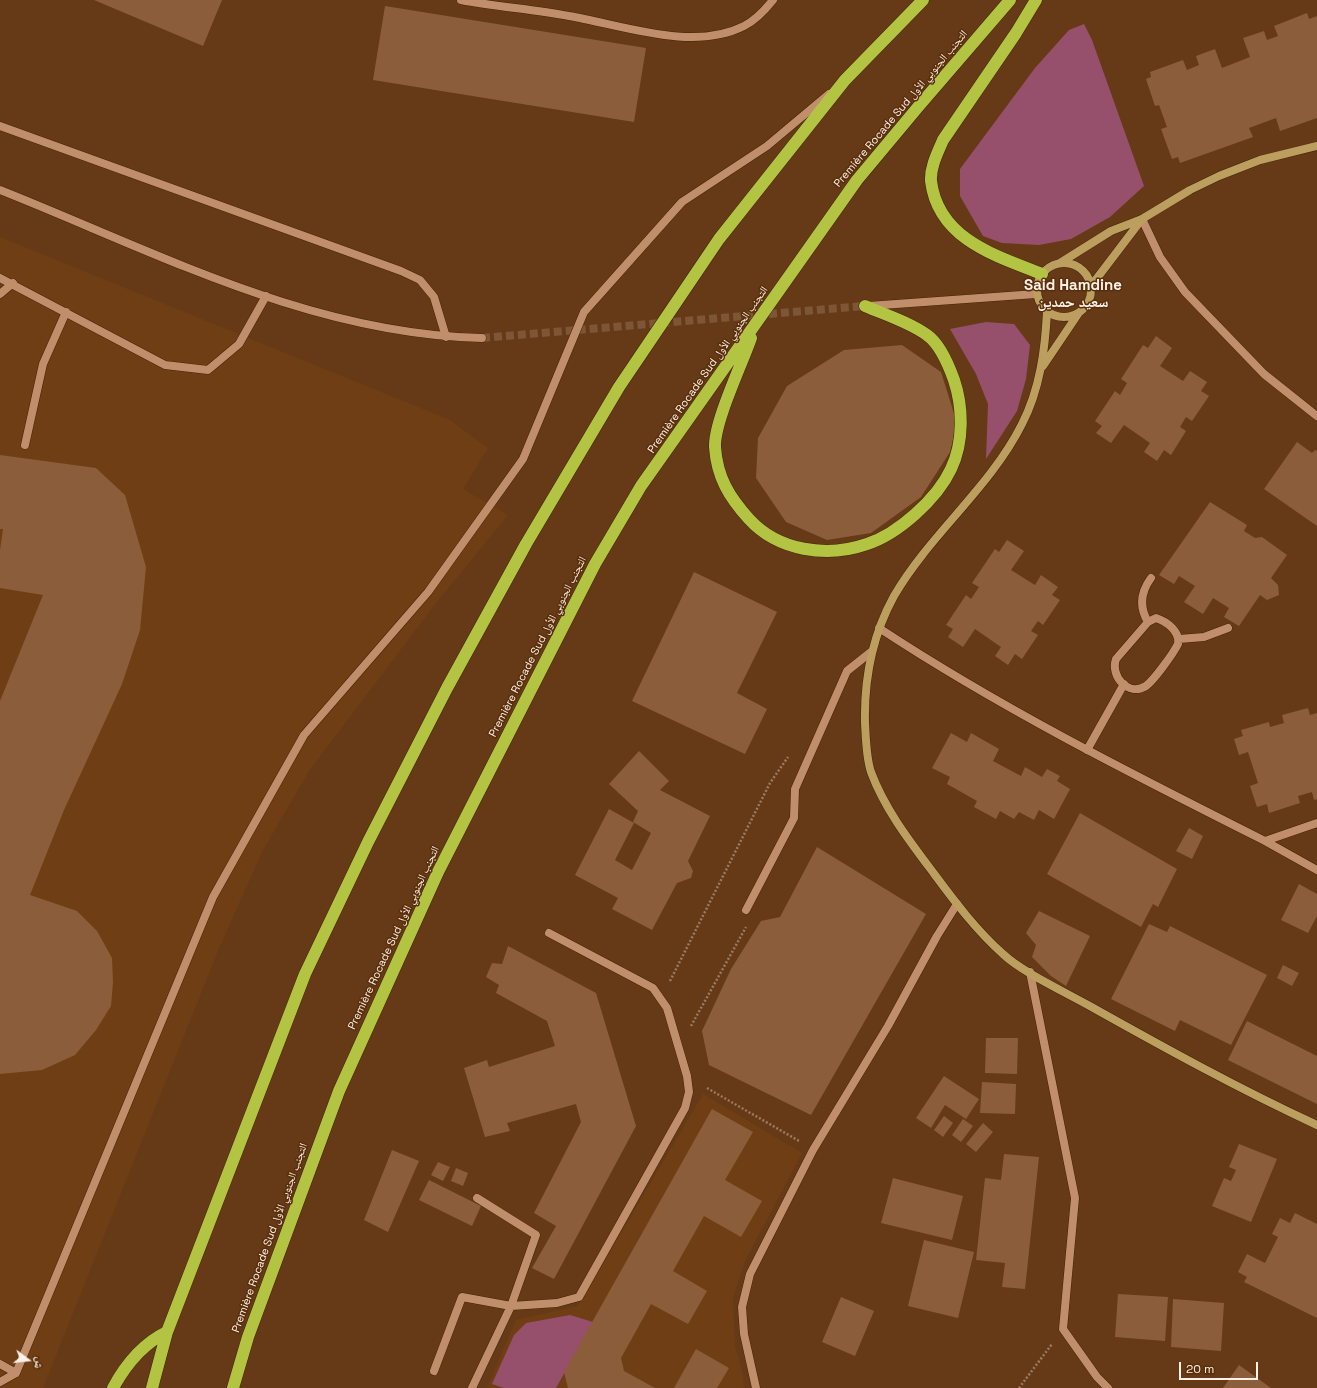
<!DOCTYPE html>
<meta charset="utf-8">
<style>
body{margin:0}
#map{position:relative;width:1317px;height:1388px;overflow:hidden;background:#663a17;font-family:"Space Grotesk","Noto Naskh Arabic",sans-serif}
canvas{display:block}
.north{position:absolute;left:8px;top:1340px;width:40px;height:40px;-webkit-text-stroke:3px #5a2f0a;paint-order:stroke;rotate:105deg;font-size:11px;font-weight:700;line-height:16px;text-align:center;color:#fdf1ea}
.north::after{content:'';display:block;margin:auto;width:14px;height:18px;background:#fdf1ea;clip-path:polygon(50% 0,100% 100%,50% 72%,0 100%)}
.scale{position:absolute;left:1179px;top:1362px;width:79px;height:18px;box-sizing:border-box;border:2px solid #fdf1ea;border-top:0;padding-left:5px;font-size:12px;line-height:14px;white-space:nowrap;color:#fdf1ea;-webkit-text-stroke:3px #5a2f0a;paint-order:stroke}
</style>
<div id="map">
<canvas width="1317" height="1388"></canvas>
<div class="north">ش</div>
<div class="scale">20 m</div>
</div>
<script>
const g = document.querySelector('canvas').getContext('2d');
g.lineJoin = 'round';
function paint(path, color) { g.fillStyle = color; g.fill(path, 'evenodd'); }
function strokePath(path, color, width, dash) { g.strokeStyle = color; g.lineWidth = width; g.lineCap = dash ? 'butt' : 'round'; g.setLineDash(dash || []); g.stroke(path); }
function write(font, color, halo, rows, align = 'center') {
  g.font = font + ' "Space Grotesk","Noto Naskh Arabic",sans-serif'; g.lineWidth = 3; g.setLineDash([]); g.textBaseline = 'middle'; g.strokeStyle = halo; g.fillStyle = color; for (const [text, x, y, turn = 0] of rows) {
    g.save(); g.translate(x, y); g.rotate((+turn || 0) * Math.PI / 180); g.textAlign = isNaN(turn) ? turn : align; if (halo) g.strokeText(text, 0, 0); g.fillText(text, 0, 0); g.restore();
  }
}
paint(new Path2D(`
 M 0,237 L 450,420 L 488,448 L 463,489 L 508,515 L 433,607 L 309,771 L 262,852 L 220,946 L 43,1388 L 0,1388 Z
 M 703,1094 L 802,1153 L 745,1261 L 733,1297 L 735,1345 L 743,1375 L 744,1388 L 487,1388 L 516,1320 L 578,1306 Z`), '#703e14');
paint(new Path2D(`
 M 1084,24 L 1092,40 L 1144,186 L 1110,217 L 1071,239 L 1039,245 L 1002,243 L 983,236 L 960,196 L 960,169 L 1035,68 L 1069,30 Z
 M 986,322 L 1014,324 L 1030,345 L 1026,379 L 1017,411 L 986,459 L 988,404 L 976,374 L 950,329 Z
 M 570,1315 L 593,1322 L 556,1388 L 504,1388 L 492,1384 L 514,1335 L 526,1323 Z`), '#96506b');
paint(new Path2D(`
 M 94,0 L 222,0 L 203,46 Z
 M 385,6 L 646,48 L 634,122 L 373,80 Z
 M 1307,13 L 1309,19 L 1317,16 L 1317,118 L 1280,131 L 1276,118 L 1249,128 L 1253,137 L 1180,163 L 1178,157 L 1172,159 L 1161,129 L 1167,127 L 1159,105 L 1155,106 L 1146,79 L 1151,77 L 1150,72 L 1183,60 L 1187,70 L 1199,65 L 1196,56 L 1215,49 L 1222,68 L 1250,57 L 1243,38 L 1264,31 L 1267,40 L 1278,36 L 1274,26 Z
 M 1156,336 L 1172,348 L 1160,366 L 1183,381 L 1190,371 L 1207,382 L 1201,391 L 1209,396 L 1192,421 L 1186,417 L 1180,427 L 1186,431 L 1171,455 L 1164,450 L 1157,461 L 1144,452 L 1150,443 L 1124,425 L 1111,443 L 1096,433 L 1102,426 L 1095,421 L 1115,391 L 1120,395 L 1127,383 L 1121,379 L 1143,345 L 1148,348 Z
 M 902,345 L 941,372 L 957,423 L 950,452 L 921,497 L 871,533 L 827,540 L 786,522 L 756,478 L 758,438 L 787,386 L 844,350 Z
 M 1297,442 L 1312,453 L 1315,450 L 1317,451 L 1317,526 L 1264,489 Z
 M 0,455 L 96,468 L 125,495 L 146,567 L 140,630 L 122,684 L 64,810 L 30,895 L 77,911 L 97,931 L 112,958 L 113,982 L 111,1006 L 96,1030 L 75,1055 L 42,1070 L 0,1074 L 0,701 L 43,595 L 0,588 L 0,550 L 3,529 L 0,529 Z
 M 1210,502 L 1247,525 L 1244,531 L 1255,538 L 1262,537 L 1287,555 L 1271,578 L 1278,585 L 1279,595 L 1267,600 L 1260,595 L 1239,626 L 1224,617 L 1229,608 L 1213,598 L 1203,614 L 1184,602 L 1195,586 L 1179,576 L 1174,584 L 1159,575 Z
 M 1007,540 L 1024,551 L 1011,570 L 1035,585 L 1041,575 L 1058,587 L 1052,595 L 1060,600 L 1043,625 L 1038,621 L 1031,631 L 1038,635 L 1022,659 L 1015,654 L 1008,665 L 995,656 L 1001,647 L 975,629 L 963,647 L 948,637 L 953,629 L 946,625 L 966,595 L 971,599 L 979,587 L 972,583 L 995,549 L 999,552 Z
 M 694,572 L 777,612 L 737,693 L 767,709 L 745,754 L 632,701 Z
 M 1308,708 L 1310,715 L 1317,713 L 1317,799 L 1314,800 L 1312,792 L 1298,796 L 1300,803 L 1269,813 L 1267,804 L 1257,807 L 1250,786 L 1258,783 L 1248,752 L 1239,755 L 1234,739 L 1243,736 L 1241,730 L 1269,722 L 1270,727 L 1284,723 L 1282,715 Z
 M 951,733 L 967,742 L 971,733 L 999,749 L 993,761 L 1021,776 L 1025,767 L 1042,777 L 1047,769 L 1060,776 L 1057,781 L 1070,789 L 1054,819 L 1039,810 L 1034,820 L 1019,812 L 1014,819 L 1000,811 L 996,819 L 974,807 L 977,801 L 947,784 L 950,777 L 932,768 Z
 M 639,751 L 669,781 L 660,790 L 710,816 L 688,861 L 693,871 L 691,878 L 677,883 L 652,930 L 612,909 L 618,898 L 575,875 L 609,809 L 634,823 L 615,860 L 632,870 L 651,833 L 633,822 L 638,811 L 609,784 Z
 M 1080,813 L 1177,869 L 1158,907 L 1153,904 L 1141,927 L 1047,874 Z
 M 1189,828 L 1203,836 L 1192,859 L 1176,851 Z
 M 817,847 L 926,914 L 811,1115 L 709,1065 L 702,1031 L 731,969 L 761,921 L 780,917 Z
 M 1299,884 L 1317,894 L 1317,916 L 1308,933 L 1281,920 Z
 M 1039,911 L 1090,936 L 1066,986 L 1051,976 L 1032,957 L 1036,945 L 1026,933 Z
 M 1149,924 L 1167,932 L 1170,926 L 1267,975 L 1231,1045 L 1180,1020 L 1175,1031 L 1111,999 Z
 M 508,946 L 596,993 L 636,1126 L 554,1279 L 532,1268 L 556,1226 L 534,1213 L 581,1122 L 576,1104 L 507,1123 L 510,1131 L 485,1137 L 464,1068 L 487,1060 L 489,1067 L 555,1046 L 547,1021 L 496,993 L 499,985 L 486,977 L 492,963 L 502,964 Z
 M 1283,965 L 1299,973 L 1292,986 L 1277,978 Z
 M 1247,1021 L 1317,1056 L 1317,1104 L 1228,1060 Z
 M 986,1038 L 1018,1038 L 1017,1074 L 985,1073 Z
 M 944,1076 L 979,1099 L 966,1119 L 945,1105 L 931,1128 L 916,1118 Z
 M 982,1082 L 1016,1084 L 1015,1114 L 980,1113 Z
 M 712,1109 L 753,1132 L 725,1180 L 762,1201 L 741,1237 L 704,1216 L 673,1271 L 707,1291 L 688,1324 L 651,1304 L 621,1358 L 624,1371 L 655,1388 L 568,1388 L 564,1372 Z
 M 944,1116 L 953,1123 L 943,1137 L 934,1130 Z
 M 963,1119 L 973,1126 L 961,1142 L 952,1135 Z
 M 983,1123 L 993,1132 L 976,1152 L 966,1144 Z
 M 1239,1144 L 1277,1159 L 1251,1222 L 1212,1206 L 1224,1178 L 1231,1181 L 1236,1170 L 1229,1167 Z
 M 392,1150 L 419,1161 L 388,1232 L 364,1220 Z
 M 1004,1154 L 1039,1157 L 1025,1289 L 1002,1287 L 1005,1263 L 976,1260 L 985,1178 L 1001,1180 Z
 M 438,1162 L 450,1167 L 443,1181 L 431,1175 Z
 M 456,1168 L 468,1173 L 463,1186 L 451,1181 Z
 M 893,1178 L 963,1196 L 952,1240 L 881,1223 Z
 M 429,1180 L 481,1206 L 472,1226 L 419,1200 Z
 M 1295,1213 L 1317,1224 L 1317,1318 L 1244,1282 L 1247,1277 L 1238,1272 L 1247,1254 L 1265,1263 L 1278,1237 L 1272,1234 L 1280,1218 L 1290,1223 Z
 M 924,1240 L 974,1252 L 958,1318 L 908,1306 Z
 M 1118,1294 L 1168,1297 L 1165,1341 L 1115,1337 Z
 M 841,1297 L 874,1311 L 855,1356 L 822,1342 Z
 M 1173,1299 L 1224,1303 L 1221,1351 L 1171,1347 Z
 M 696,1349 L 729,1368 L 717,1388 L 674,1388 Z
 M 1239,1365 L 1271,1388 L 1223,1388 Z`), '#8c5d3a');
strokePath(new Path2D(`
 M 482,338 L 865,306`), '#7d5537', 8, [8, 4]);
const service = new Path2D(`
 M 0,126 L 401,271 L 420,280 L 434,297 L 446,337
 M 0,278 L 165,365 L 208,370 L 239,344 L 266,296
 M 0,294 L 13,283
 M 25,445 L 43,364 L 66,312
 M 1156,618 C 1168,622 1180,632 1178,644 C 1173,654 1154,680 1146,686 C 1128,697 1110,676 1116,659 L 1148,622 Z
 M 1148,622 C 1139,607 1140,593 1151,578
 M 1179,639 L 1204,637 L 1228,628
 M 1087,750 L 1124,684
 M 746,910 L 794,818 L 795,789 L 847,671 L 871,652
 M 1030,972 L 1075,1198 L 1063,1329 L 1097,1377 L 1108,1388
 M 477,1198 L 536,1235 L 511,1306 L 557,1303 L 579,1297 L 685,1108 L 689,1092 L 687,1076 L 667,1008 L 653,988 L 549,933
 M 0,1364 L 16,1373
 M 434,1371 L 462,1297 L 511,1306 L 472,1388
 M 0,1382 L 16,1373 L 213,897 L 304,735 L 428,592 L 523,459 L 584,312 L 682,202 L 767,146 L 829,94`);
const minor = new Path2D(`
 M 461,0 C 497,7 533,9 569,16 C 622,25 693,52 744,26 C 756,20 765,10 773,0
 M 1142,219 L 1160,257 L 1185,292 L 1264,374 L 1317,416
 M 879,628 C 1002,709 1134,775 1265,841 L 1317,823
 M 1265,841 L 1317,870
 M 756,1388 L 744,1334 L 742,1307 L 750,1274 L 813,1150 L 888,1026 L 937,936 L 957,904`);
const tertiary = new Path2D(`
 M 0,190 C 156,252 310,334 482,338
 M 868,306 L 1036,294`);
const secondary = new Path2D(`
 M1037 290a27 27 0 1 1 54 0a27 27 0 1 1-54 0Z
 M 1060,263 L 1111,231 L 1142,219 L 1190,190 L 1219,176 L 1260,160 L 1317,146
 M 1091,286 L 1142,219
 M 1047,312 C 1045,350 1040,389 1022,424 C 990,488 930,534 894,596 C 872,636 864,678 865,723 C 866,739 866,757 871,772 C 885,810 911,843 935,875 C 955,902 977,931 1003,954 C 1022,972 1063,991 1088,1005 C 1163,1047 1239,1089 1317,1125
 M 1043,366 L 1078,314`);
const motorway = new Path2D(`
 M 1036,0 L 1016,33 L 943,140 C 938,152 930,167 931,181 C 938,239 996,256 1042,274
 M 751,338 C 742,364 714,422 715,447 C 717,477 729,497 749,519 C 778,551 827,558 867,544 C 898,534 937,499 951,469 C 964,442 963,407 954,380 C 949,366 940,344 927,335 C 909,322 886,315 865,306
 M 113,1388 C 126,1364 142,1344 167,1332
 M 152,1388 L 167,1332 L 305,974 L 368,842 L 447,688 L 526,544 L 619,387 L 719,239 L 845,80 L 923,0
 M 233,1388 L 248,1337 L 339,1091 L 438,872 L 595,564 L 641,486 L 857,180 L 918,107 L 1010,0`);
strokePath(service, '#442308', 9);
strokePath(minor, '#442308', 9);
strokePath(tertiary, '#442308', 9);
strokePath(secondary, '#442308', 9);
strokePath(motorway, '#442308', 13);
strokePath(new Path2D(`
 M 670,981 L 770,783 L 788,757
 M 691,1026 L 746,927
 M 707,1088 L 799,1141
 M 1019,1388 L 1052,1344`), '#9c7b62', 2.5, [2, 2]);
strokePath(service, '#c18e6b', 8);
strokePath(minor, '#c18e6b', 8);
strokePath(tertiary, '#c18e6b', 8);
strokePath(secondary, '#bc9e5f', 8);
strokePath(motorway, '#b2c442', 12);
write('11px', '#fdf1ea', '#5a2f0a', [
 ["Première Rocade Sud التجنب الجنوبي الأول",901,109,-50],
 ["Première Rocade Sud التجنب الجنوبي الأول",708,370,-55],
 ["Première Rocade Sud التجنب الجنوبي الأول",538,647,-63],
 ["Première Rocade Sud التجنب الجنوبي الأول",394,938,-65],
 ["Première Rocade Sud التجنب الجنوبي الأول",270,1238,-70]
]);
write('bold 15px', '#fdf1ea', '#5a2f0a', [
 ["Said Hamdine",1073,286],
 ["سعيد حمدين",1073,303]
]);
</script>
